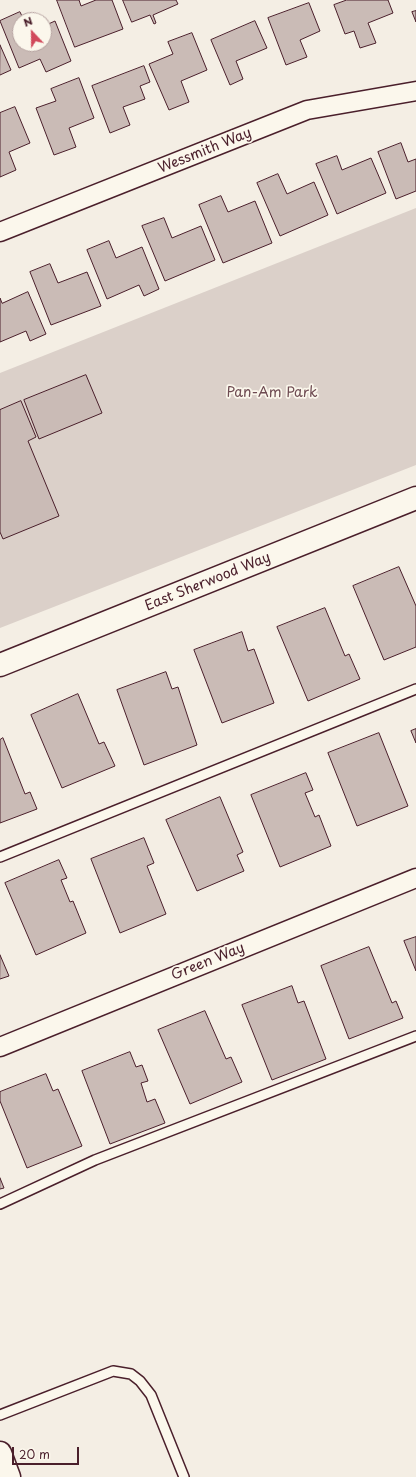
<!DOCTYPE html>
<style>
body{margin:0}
#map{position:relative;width:416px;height:1477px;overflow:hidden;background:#f4eee4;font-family:"Playpen Sans",sans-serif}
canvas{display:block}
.north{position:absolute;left:12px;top:12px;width:40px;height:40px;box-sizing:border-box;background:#fbf7ec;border:1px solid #b4a19f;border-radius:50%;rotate:338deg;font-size:11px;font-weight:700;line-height:16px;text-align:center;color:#4a1f2b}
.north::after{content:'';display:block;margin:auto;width:14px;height:18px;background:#d1495b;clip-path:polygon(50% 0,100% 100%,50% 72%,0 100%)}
.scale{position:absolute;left:12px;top:1447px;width:67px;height:18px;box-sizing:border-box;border:2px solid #4a1f2b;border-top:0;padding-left:5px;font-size:12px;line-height:14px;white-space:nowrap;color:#4a1f2b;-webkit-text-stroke:3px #fbf7ec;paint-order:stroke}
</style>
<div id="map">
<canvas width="416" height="1477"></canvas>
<div class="north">N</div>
<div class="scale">20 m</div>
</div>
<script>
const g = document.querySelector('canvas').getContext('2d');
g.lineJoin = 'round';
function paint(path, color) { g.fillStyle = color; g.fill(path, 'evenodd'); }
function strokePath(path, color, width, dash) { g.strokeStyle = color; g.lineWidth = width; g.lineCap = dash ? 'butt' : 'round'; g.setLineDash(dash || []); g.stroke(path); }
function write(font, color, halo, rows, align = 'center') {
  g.font = font + ' "Playpen Sans",sans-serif'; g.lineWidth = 3.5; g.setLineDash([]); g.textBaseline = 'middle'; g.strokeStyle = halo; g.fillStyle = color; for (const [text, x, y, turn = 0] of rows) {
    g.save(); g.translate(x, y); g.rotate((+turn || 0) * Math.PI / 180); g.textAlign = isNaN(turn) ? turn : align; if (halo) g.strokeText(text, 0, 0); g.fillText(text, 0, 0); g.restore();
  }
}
paint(new Path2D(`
 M 416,208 L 416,465 L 0,628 L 0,373 Z`), '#dbd0c9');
const building = new Path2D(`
 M 57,0 L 79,0 L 81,6 L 96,0 L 112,0 L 123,29 L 75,47 Z
 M 123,0 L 176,0 L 178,4 L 153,15 L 156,23 L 154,24 L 150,15 L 132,22 Z
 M 347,0 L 388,0 L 393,13 L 368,23 L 376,43 L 360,48 L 354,31 L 345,34 L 334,5 Z
 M 309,3 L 320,31 L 300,40 L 307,57 L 286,65 L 268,18 Z
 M 416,11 L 416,22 L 412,12 Z
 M 20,12 L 24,20 L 20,20 L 20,44 L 44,44 L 44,26 L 55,21 L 71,61 L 46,72 L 40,59 L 19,68 L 0,21 Z
 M 255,21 L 267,48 L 236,61 L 243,79 L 230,85 L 211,40 Z
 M 192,33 L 207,70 L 181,81 L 189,102 L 169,110 L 149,64 L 173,54 L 168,42 Z
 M 0,45 L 11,70 L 0,75 Z
 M 144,66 L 150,82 L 140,86 L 145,99 L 123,107 L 130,125 L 110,133 L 92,86 Z
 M 79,78 L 94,118 L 69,128 L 76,147 L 54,155 L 36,108 L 56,101 L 51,89 Z
 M 15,107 L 30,143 L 9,152 L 16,170 L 0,177 L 0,113 Z
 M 401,143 L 408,162 L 416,159 L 416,191 L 396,199 L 378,152 Z
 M 337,156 L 342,170 L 371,158 L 386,193 L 337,214 L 316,164 Z
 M 278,174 L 287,194 L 314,182 L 328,215 L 280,236 L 257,183 Z
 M 221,196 L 228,212 L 255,201 L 272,243 L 223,263 L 199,205 Z
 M 164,218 L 172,238 L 201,226 L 215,260 L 165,281 L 142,226 Z
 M 109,241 L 116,258 L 142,247 L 159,289 L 144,296 L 139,285 L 107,299 L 87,250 Z
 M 50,264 L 58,283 L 87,272 L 101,306 L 51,325 L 30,272 Z
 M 28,292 L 46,334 L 30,341 L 26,331 L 0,342 L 0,298 L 2,303 Z
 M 86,375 L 102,413 L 39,439 L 24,400 Z
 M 21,401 L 36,437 L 28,441 L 59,516 L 3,539 L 0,532 L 0,410 Z
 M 399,567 L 416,606 L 416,647 L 384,660 L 353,586 Z
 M 325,608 L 345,656 L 349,654 L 360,679 L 308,701 L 277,627 Z
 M 242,632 L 248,651 L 254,649 L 274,703 L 222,723 L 194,650 Z
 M 166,672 L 172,689 L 178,687 L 197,745 L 144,765 L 117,690 Z
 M 78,694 L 99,744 L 104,742 L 115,766 L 62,788 L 31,715 Z
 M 416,729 L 416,743 L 411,731 Z
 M 379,733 L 408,806 L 357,826 L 328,753 Z
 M 3,738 L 25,794 L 30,792 L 37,809 L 0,823 L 0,740 Z
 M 306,773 L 313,790 L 305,793 L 315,817 L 319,815 L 331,846 L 280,867 L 251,795 Z
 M 220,797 L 243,852 L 237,855 L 244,871 L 197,891 L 166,820 Z
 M 144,838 L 154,863 L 147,866 L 166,914 L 120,933 L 91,859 Z
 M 59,860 L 67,878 L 61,880 L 70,902 L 73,901 L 86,933 L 36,955 L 5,883 Z
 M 416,937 L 416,971 L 404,941 Z
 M 369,947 L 392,1003 L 396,1001 L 403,1018 L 349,1039 L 321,966 Z
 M 0,955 L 9,976 L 0,979 Z
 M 292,986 L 298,1003 L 304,1001 L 326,1059 L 272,1080 L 242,1005 Z
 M 205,1011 L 226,1059 L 231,1057 L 242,1082 L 190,1104 L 158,1030 Z
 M 130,1052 L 136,1067 L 142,1065 L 148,1081 L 141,1083 L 147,1102 L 155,1099 L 165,1123 L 110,1144 L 82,1071 Z
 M 46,1074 L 53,1091 L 58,1089 L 82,1146 L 27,1168 L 0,1101 L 0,1092 Z
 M 0,1178 L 4,1188 L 0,1189 Z`);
paint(building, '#cabbb6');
strokePath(building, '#4a1f2b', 1);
const lane = new Path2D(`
 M 0,857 L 416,689
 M 0,1204 L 95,1160 L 416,1036
 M 0,1415 L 113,1371 L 131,1374 L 140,1381 L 151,1395 L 184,1477`);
const street = new Path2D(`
 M 0,232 L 307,110 L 416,91
 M 0,1047 L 416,878`);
const secondary = new Path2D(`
 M 0,665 L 416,498
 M 0,1453 L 9,1477`);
strokePath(lane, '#4a1f2b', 12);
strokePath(street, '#4a1f2b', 21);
strokePath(secondary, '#4a1f2b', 25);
strokePath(lane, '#fbf7ec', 9);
strokePath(street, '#fbf7ec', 18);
strokePath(secondary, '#fbf7ec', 22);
write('14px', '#4a1f2b', '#fbf7ec', [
 ["Wessmith Way",205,151,-22],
 ["East Sherwood Way",208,582,-22],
 ["Green Way",208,962,-22]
]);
write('14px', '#6e4b52', '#fbf7ec', [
 ["Pan-Am Park",272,393]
]);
</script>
